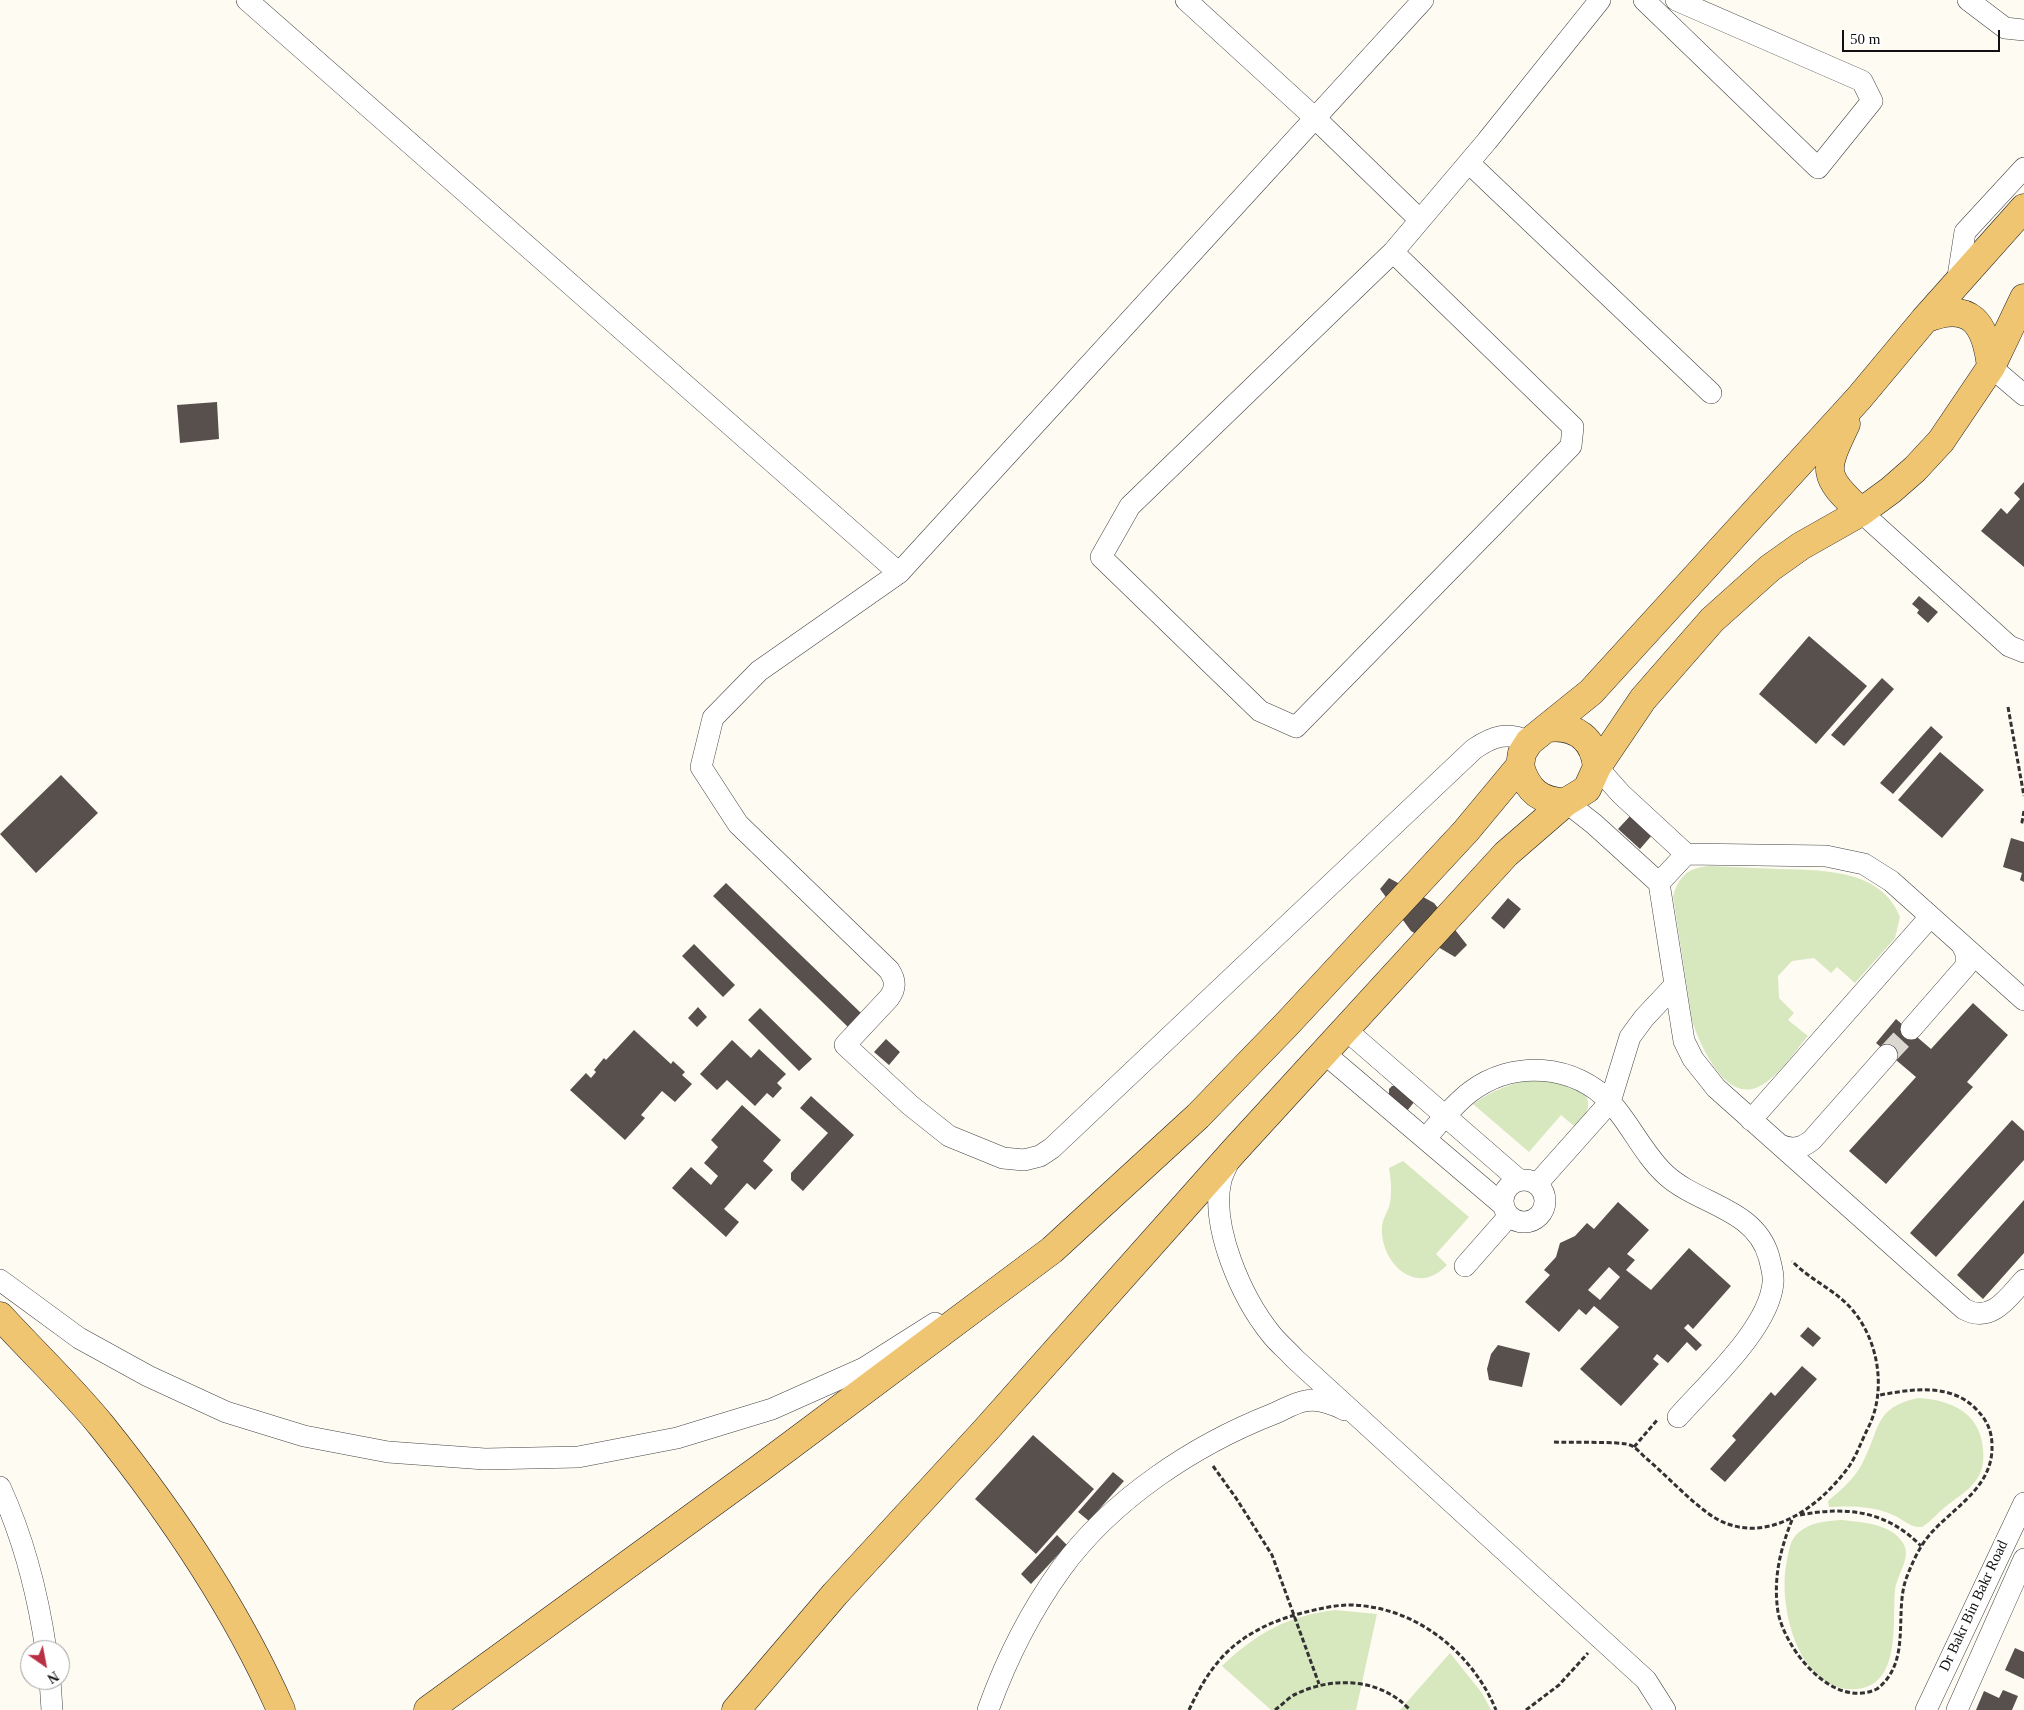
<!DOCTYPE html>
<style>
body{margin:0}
#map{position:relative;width:2024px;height:1710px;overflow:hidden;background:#fefbf3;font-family:Georgia,serif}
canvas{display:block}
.north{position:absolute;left:20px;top:1640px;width:50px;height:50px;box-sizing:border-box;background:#fff;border:1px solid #9f9f9f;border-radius:50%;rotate:147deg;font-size:14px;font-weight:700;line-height:20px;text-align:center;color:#101010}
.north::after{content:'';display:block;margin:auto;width:18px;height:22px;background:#b82f43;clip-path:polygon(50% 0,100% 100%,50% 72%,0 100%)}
.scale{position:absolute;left:1842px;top:30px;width:158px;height:22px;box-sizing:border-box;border:2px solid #101010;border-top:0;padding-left:6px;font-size:15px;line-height:18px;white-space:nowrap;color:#101010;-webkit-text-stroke:4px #fff;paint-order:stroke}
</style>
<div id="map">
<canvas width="2024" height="1710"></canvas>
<div class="north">N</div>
<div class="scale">50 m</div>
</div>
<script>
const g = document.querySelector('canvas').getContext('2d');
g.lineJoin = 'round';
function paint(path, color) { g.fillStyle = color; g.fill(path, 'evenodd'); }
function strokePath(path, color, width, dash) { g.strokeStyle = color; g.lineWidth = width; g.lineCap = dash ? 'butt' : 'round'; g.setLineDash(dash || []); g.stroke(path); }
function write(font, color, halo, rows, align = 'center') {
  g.font = font + ' Georgia,serif'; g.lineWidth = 5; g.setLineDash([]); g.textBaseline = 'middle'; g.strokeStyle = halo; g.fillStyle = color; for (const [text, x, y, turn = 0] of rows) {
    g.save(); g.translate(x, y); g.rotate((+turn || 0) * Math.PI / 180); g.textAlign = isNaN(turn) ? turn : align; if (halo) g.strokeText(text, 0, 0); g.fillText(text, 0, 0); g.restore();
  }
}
paint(new Path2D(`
 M 1709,866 C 1732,867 1755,868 1779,869 C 1821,870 1882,869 1900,917 L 1895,938 L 1855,983 L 1837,967 L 1831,973 L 1814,958 L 1792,961 L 1778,976 L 1779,998 L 1794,1013 L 1788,1020 L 1808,1036 C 1794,1052 1779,1076 1760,1086 C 1726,1105 1699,1044 1692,1020 L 1673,896 C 1679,876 1688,868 1709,866 Z
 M 1531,1080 C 1545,1080 1593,1084 1588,1107 C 1587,1115 1579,1120 1574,1126 L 1561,1115 L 1529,1152 L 1473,1104 C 1492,1091 1508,1084 1531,1080 Z
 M 1403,1161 L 1469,1217 L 1436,1254 L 1447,1265 C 1437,1275 1425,1282 1410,1276 C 1390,1268 1378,1241 1383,1221 C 1385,1215 1389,1209 1390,1203 C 1392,1192 1391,1180 1389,1168 Z
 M 1918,1398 C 1952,1400 1980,1413 1983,1449 C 1984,1459 1983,1471 1977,1479 C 1969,1491 1956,1498 1945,1507 C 1937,1513 1931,1522 1922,1527 C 1910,1528 1903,1519 1893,1515 C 1874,1506 1850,1506 1829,1507 L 1828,1501 C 1841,1490 1854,1479 1862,1464 C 1881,1429 1873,1408 1918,1398 Z
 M 1841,1520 C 1860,1522 1891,1523 1903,1543 C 1912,1558 1897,1574 1895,1590 C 1892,1620 1902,1685 1857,1689 C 1798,1694 1777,1605 1787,1560 C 1789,1550 1790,1540 1798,1533 C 1811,1522 1825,1521 1841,1520 Z
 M 1335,1610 L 1377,1614 L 1356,1710 L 1271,1710 L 1222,1666 C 1257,1633 1287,1616 1335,1610 Z
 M 1450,1653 L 1482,1693 L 1491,1710 L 1400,1710 Z`), '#d7e7be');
paint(new Path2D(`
 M 217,402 L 219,439 L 180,443 L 177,405 Z
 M 2024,482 L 2024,567 L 1981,531 L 2001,508 L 2007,514 L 2020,499 L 2014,493 Z
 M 1919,596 L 1938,612 L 1928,623 L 1917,613 L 1919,610 L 1912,604 Z
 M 1809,636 L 1867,686 L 1816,744 L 1759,694 Z
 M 1882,678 L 1894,689 L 1844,746 L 1831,735 Z
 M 1931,726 L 1943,737 L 1893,794 L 1880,783 Z
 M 1940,752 L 1984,790 L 1942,838 L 1898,800 Z
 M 61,775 L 98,813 L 36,873 L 0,834 Z
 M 1631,815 L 1653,834 L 1640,849 L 1618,829 Z
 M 2011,838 L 2024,842 L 2024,882 L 2020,880 L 2022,873 L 2003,867 Z
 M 1389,878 L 1434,903 L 1467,945 L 1455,957 L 1411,931 L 1380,889 Z
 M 726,883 L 861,1013 L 848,1027 L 713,896 Z
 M 1508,898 L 1521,909 L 1504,929 L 1491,918 Z
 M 694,944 L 735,985 L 723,997 L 682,956 Z
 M 1973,1003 L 2008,1035 L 1967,1082 L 1973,1087 L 1886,1184 L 1849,1151 L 1916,1077 L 1876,1043 L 1896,1019 L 1931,1049 Z
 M 698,1007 L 707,1017 L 697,1027 L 688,1018 Z
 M 760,1008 L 812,1059 L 799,1071 L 748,1020 Z
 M 634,1030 L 671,1064 L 673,1061 L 685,1072 L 682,1075 L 692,1084 L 675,1102 L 662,1091 L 641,1115 L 645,1118 L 625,1140 L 570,1090 L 586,1073 L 591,1078 L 596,1072 L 594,1070 L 604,1058 L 606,1060 Z
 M 886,1039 L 900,1052 L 889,1065 L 874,1052 Z
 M 732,1040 L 751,1058 L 759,1049 L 786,1074 L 777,1083 L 782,1088 L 773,1098 L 767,1093 L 755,1106 L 727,1080 L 717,1090 L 700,1074 Z
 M 1392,1086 L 1397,1086 L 1415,1101 L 1407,1111 L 1389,1095 L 1389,1089 Z
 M 811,1096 L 854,1135 L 803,1191 L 791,1180 L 791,1173 L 828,1133 L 800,1108 Z
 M 742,1105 L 781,1140 L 763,1161 L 773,1170 L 755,1190 L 747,1183 L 724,1209 L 739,1222 L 726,1237 L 672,1188 L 691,1167 L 711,1185 L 718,1176 L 704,1163 L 718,1147 L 711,1140 Z
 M 2012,1120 L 2024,1131 L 2024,1160 L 1936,1257 L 1910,1233 Z
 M 2024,1200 L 2024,1253 L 1983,1299 L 1957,1275 Z
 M 1618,1202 L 1649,1230 L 1627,1254 L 1635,1260 L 1626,1270 L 1651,1290 L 1689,1248 L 1731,1286 L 1693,1329 L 1688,1324 L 1684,1328 L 1702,1345 L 1696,1351 L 1687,1342 L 1668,1363 L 1657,1354 L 1653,1359 L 1659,1364 L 1621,1406 L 1580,1369 L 1619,1327 L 1594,1306 L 1586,1315 L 1579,1309 L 1559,1332 L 1525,1302 L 1550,1275 L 1544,1270 L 1556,1257 L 1560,1243 L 1575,1236 L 1587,1223 L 1594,1229 ZM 1609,1267 L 1620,1277 L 1600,1300 L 1588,1290 Z
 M 1808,1327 L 1821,1338 L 1813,1347 L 1800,1336 Z
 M 1498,1345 L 1530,1353 L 1522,1387 L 1489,1380 L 1487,1369 L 1491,1354 Z
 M 1802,1366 L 1817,1379 L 1725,1482 L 1710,1469 L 1736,1440 L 1732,1436 L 1771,1392 L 1775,1396 Z
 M 1033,1435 L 1094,1489 L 1036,1554 L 975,1499 Z
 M 1113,1472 L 1124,1481 L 1089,1521 L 1078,1512 Z
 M 1057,1535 L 1067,1545 L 1031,1584 L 1021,1574 Z
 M 2015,1648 L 2024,1652 L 2024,1679 L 2005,1670 Z
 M 2003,1690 L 2018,1696 L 2012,1710 L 1976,1710 L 1984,1691 L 1999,1698 Z`), '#58504c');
strokePath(new Path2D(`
 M 1887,1055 L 1911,1029`), '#dad8d1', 21, [21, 11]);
const minor = new Path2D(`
 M 247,0 L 899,573
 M 1186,0 L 1315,118 L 1420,220
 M 1423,0 L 899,573 L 759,671 L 713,718 L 701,767 L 738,824 L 889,970 C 896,981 896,988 889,998 L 845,1045 L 910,1105 L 949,1136 L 1003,1158 L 1024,1160 L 1040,1156 L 1052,1148 L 1474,749 C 1493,736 1508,731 1529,742
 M 1644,0 L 1818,168 L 1872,101 L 1862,81 L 1676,0
 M 1968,0 L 2005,28 L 2024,30
 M 1469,163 L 1711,393
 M 1393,252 L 1573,427 L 1571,446 L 1296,727 L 1260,711 L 1101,557 L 1130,506 L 1393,252 L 1487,141 L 1600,0
 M 1957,283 L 1965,232 L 2024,168
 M 1991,367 L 2024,395
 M 1861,512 L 2009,646 L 2024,652
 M 1597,767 L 1621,794 L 1686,854 L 1826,856 L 1864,864 L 1891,881 L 2024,1000
 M 1566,802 L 1594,824 L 1659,883 L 1684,1041 L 1693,1059 L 1716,1088 L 1964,1309 C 1991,1324 2008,1298 2024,1280
 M 1659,883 L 1686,854
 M 1345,1029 L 1519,1180
 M 1911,1029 L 1966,966 L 1966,953 L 1962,945
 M 1324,1053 L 1503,1205
 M 1751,1120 L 1930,917
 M 1426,1138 C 1440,1122 1453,1105 1470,1092 C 1513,1059 1575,1064 1611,1103 C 1631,1125 1644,1155 1666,1175 C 1699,1205 1755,1208 1769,1257 C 1771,1266 1774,1274 1773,1283 C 1769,1328 1708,1383 1678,1417
 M 1780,1145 C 1792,1150 1801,1149 1812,1140 L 1887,1055
 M 1230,1159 C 1227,1166 1223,1173 1221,1180 C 1210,1227 1242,1298 1271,1334 C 1278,1343 1287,1350 1295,1359 L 1646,1680 L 1665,1710
 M1503 1201a21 21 0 1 1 42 0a21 21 0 1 1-42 0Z
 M 1537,1184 L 1610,1102 L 1630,1037 L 1644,1018 L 1675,985
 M 1465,1266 L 1509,1216
 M 0,1280 L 79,1338 L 148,1376 L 226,1412 L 304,1436 L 388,1452 L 485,1459 L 578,1457 L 677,1438 L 772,1409 L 864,1368 L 935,1323
 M 0,1487 C 23,1537 38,1595 46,1650
 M 50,1680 L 52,1710
 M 988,1710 C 1006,1660 1030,1612 1061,1569 C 1112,1499 1194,1445 1273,1414 C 1283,1410 1294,1403 1305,1401 C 1319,1398 1333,1404 1345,1410
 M 1926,1710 L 2024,1503
 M 1957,1710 L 2024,1559`);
const major = new Path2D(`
 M 1925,319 C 1971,300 1986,324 1991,367
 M 1846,424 C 1823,472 1822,475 1861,512
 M 1548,728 C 1576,725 1594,739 1597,767
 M 1520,766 C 1527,790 1540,802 1566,802
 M 0,1316 C 33,1352 70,1387 101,1425 C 171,1512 236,1608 281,1710
 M 428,1710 L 759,1469 L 1052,1250 L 1198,1116 L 1287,1024 L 1466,831 L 1520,766 L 1522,753 L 1529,742 L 1591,692 L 1859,398 L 1925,319 L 2024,208
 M 736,1710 L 835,1594 L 985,1431 L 1234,1151 L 1506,854 L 1566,802 L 1587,789 L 1597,767 L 1643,699 L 1712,620 L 1770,568 L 1801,546 L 1861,512 L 1891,490 L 1915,469 L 1941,441 L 1991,367 L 2024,298`);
strokePath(minor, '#434343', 22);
strokePath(major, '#212121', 29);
strokePath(new Path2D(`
 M 2008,707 L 2024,796
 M 2024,811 L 2022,822 L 2024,822
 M 1554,1442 C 1568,1443 1621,1441 1630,1445 C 1636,1447 1642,1455 1647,1459 C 1668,1477 1687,1498 1709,1514 C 1761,1551 1819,1509 1850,1465 C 1857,1454 1862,1440 1868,1428 C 1888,1389 1878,1334 1846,1303 C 1829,1287 1808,1278 1792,1261
 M 1634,1447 L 1658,1419
 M 1213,1466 L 1236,1498 L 1272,1555 L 1319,1684
 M 1800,1515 C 1847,1506 1887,1511 1921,1546
 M 1792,1520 C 1780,1550 1773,1579 1778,1612 C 1785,1649 1832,1710 1877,1689 C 1912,1662 1894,1614 1906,1579 C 1912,1563 1920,1545 1932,1532 C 1956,1506 1993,1486 1992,1446 C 1992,1431 1987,1420 1976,1409 C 1951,1383 1912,1389 1880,1395
 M 1189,1710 C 1197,1693 1206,1676 1218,1662 C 1239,1636 1271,1621 1302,1613 C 1318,1609 1334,1605 1350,1605 C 1415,1606 1472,1652 1496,1710
 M 1275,1710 C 1282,1705 1289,1697 1296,1694 C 1333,1676 1381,1678 1410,1710
 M 1526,1710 L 1559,1685 L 1588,1653`), '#323232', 3, [5, 2.5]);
strokePath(minor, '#fff', 21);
strokePath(major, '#f0c571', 28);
write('15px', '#101010', '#fff', [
 ["Dr Bakr Bin Bakr Road",1974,1606,-65]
]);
</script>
